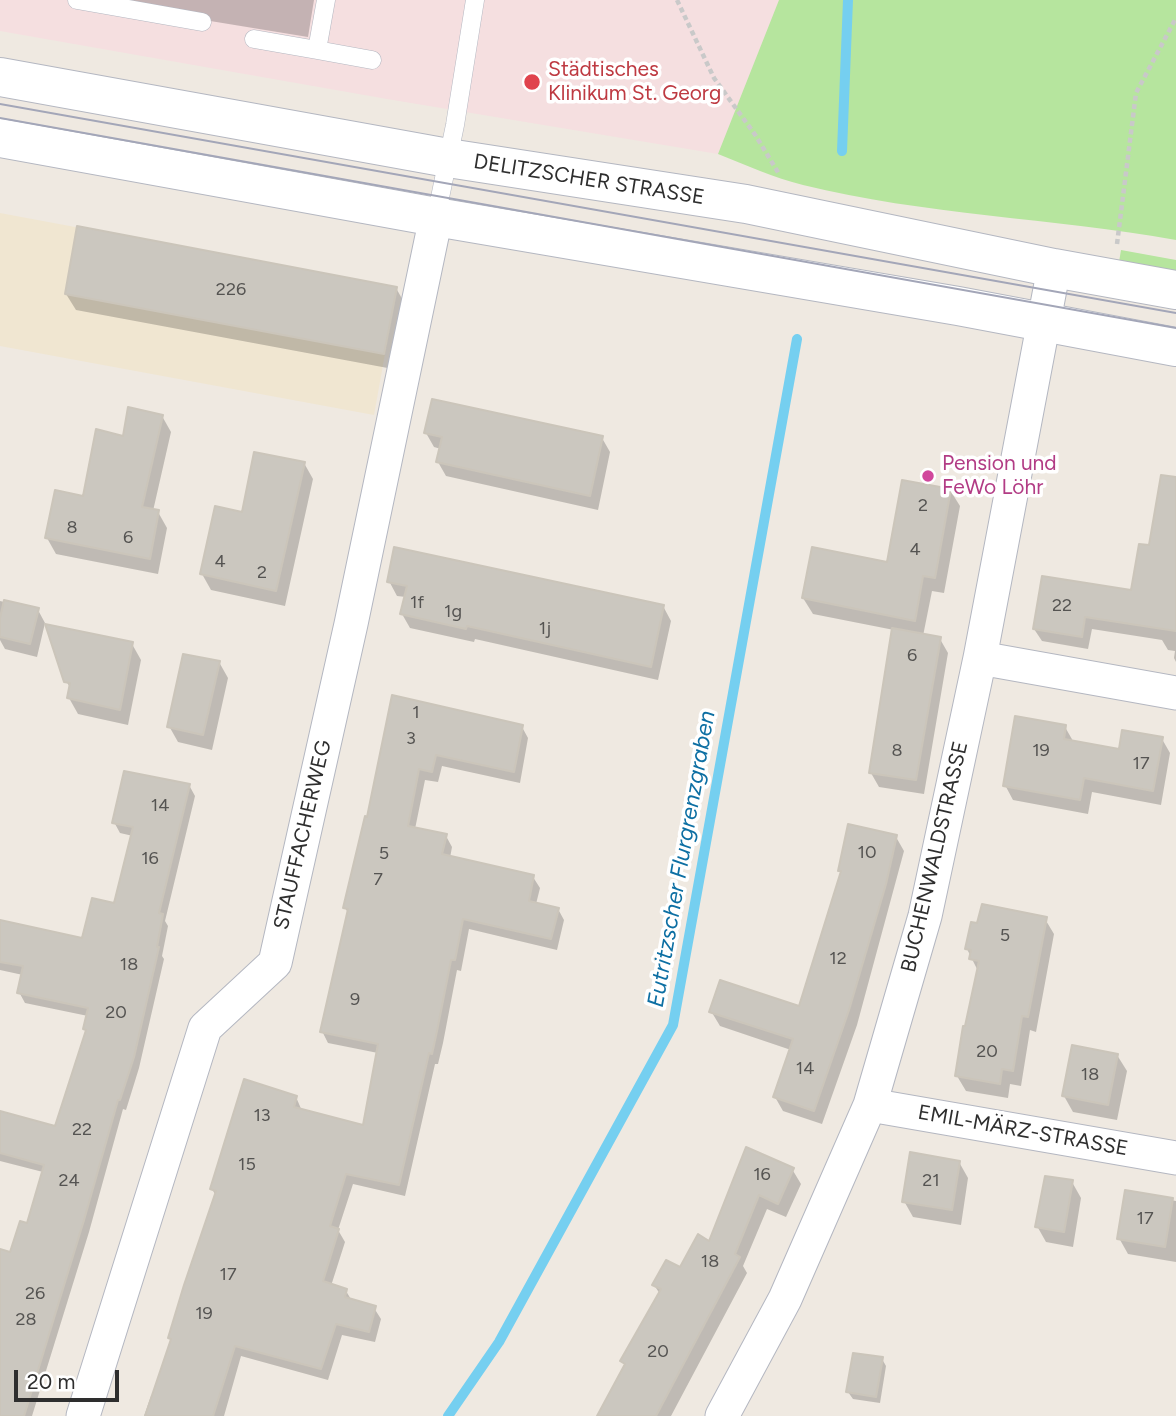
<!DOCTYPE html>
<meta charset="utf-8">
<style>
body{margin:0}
#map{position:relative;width:1176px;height:1416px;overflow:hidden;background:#efe9e1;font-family:Figtree,sans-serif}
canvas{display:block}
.scale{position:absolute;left:14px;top:1370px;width:105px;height:32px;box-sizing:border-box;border:4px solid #2e2e2e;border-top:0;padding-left:9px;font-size:21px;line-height:24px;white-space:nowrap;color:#2e2e2e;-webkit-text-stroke:5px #fff;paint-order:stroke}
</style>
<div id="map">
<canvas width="1176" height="1416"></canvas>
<div class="scale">20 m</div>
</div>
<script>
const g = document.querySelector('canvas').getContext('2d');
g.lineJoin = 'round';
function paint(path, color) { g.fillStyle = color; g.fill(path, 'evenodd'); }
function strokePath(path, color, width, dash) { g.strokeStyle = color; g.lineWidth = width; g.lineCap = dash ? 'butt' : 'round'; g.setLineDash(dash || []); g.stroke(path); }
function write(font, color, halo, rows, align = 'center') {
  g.font = font + ' Figtree,sans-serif'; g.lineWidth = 7; g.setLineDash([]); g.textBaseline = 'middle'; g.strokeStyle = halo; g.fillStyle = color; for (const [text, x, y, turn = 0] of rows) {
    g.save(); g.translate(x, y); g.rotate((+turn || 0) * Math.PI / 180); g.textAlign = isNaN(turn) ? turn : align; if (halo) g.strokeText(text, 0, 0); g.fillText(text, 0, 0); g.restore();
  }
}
paint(new Path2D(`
 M 0,213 L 397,287 L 374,415 L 0,346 Z`), '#f0e6d1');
paint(new Path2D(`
 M 0,0 L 834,0 L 718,154 L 387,99 L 0,31 Z`), '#f5dfe0');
paint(new Path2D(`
 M 779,0 L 1176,0 L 1176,240 C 1053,218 924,215 803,185 C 774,178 746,165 718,154 Z
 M 1121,250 L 1176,260 L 1176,272 L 1119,262 Z`), '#b6e59e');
paint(new Path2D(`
 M 82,0 L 314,0 L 308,37 Z
 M 396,288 L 405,304 L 393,369 L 76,310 L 66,294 Z
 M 162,416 L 171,432 L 153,511 L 158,512 L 167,528 L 158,574 L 56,554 L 47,538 L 84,498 L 124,438 Z
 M 426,433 L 602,438 L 610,452 L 598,510 L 446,476 L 438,462 L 441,449 L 434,447 Z
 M 304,463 L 313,479 L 285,606 L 211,590 L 202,574 L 243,514 Z
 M 950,490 L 960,506 L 944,593 L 932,591 L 923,636 L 940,639 L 948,653 L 924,794 L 879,787 L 871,773 L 894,630 L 813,614 L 803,598 L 888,564 Z
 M 1176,530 L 1176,662 L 1174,658 L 1175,651 L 1168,650 L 1162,640 L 1092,629 L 1088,649 L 1042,641 L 1034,629 L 1132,592 L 1150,547 Z
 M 389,581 L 663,606 L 671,621 L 658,680 L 475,639 L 474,642 L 410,628 L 402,614 L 406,597 L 397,596 Z
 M 0,601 L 38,610 L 45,623 L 37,657 L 5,649 L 0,640 Z
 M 132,644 L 141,660 L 128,725 L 78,714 L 69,698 L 71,689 L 66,681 Z
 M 219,662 L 228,678 L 212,750 L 178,742 L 169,726 Z
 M 393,697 L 522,727 L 528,738 L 520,783 L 442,766 L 438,782 L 425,780 L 415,829 L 446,836 L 452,847 L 450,858 L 533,877 L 540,888 L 536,904 L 558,909 L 564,920 L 557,950 L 469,929 L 461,971 L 457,970 L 443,1043 L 438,1064 L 435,1064 L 405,1196 L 353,1184 L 338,1230 L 345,1242 L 331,1286 L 346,1291 L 352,1301 L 374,1308 L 381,1319 L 375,1342 L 342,1335 L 328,1380 L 241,1356 L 224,1416 L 144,1416 L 151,1396 L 153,1397 L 172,1341 L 170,1338 L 216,1196 L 212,1189 L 296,1097 L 302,1111 L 364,1127 L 378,1053 L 328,1043 L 322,1031 L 349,914 L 345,908 L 369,819 Z
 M 1065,727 L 1073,741 L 1120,751 L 1162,739 L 1170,753 L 1161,805 L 1092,792 L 1088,814 L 1013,800 L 1005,785 Z
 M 189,785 L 195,796 L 165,921 L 168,926 L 162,956 L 164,959 L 139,1068 L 126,1110 L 123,1109 L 89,1232 L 32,1416 L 0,1416 L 0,1251 L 12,1254 L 28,1225 L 43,1172 L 0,1161 L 0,1113 L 56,1128 L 87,1032 L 85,1029 L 88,1016 L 25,1003 L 19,992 L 23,975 L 0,970 L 0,922 L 83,940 L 115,905 L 133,836 L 120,833 L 114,822 Z
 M 896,837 L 904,851 L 857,1025 L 822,1124 L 783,1111 L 775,1097 L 791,1050 L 720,1026 L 711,1011 L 800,1008 L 842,874 L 839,870 Z
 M 1045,919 L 1054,934 L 1036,1032 L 1030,1030 L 1021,1086 L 1010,1084 L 1008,1098 L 966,1091 L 957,1076 L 978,971 L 967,949 Z
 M 1117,1055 L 1127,1071 L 1117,1120 L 1073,1112 L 1064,1096 Z
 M 747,1150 L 792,1169 L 801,1184 L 786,1217 L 767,1209 L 743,1266 L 747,1273 L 671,1416 L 598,1416 L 625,1366 L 623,1361 L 660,1294 L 654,1285 L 681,1269 L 710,1243 Z
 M 959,1162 L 968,1178 L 961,1225 L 913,1217 L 904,1201 Z
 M 1072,1182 L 1081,1198 L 1073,1247 L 1046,1242 L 1037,1226 Z
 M 1127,1192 L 1176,1201 L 1176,1262 L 1128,1254 L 1119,1238 Z
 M 882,1359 L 886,1366 L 880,1403 L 853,1399 L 848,1392 Z`), '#0003');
strokePath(new Path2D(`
 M 842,151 L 848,0
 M 448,1416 L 499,1342 L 673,1025 L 797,339`), '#75cff0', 10);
const building = new Path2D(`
 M 77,226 L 397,287 L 384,354 L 65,294 Z
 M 432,399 L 603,436 L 590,496 L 436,462 L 442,437 L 424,433 Z
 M 128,407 L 163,415 L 142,507 L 159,510 L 150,559 L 45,538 L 55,490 L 83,496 L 96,429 L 123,436 Z
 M 254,452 L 305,462 L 276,591 L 200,574 L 215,506 L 242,512 Z
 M 1161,475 L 1176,477 L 1176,631 L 1085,617 L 1082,637 L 1033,629 L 1042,576 L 1131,590 L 1139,544 L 1149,545 Z
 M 902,480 L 951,489 L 935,578 L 923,576 L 915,621 L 802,598 L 812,547 L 887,562 Z
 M 394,547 L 664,605 L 651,667 L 467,626 L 466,629 L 400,614 L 407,586 L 387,582 Z
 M 4,600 L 39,608 L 30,644 L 0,637 L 0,618 Z
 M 45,624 L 133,642 L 120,710 L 67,698 L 70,683 L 64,682 Z
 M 892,628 L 941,637 L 916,780 L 869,773 Z
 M 183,654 L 220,661 L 203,735 L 167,727 Z
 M 392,695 L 523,725 L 514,772 L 436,755 L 432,772 L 419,769 L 408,826 L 447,834 L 442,854 L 534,875 L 529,901 L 559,908 L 551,939 L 463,919 L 455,960 L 451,960 L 437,1031 L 432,1054 L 429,1053 L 399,1185 L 346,1174 L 330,1226 L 339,1229 L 323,1281 L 347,1289 L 345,1297 L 376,1306 L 369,1332 L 336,1324 L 321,1369 L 235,1346 L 213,1416 L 145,1416 L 171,1339 L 168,1338 L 184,1285 L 216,1191 L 210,1189 L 244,1079 L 297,1096 L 294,1107 L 363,1125 L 378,1044 L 320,1032 L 348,909 L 343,908 L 365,816 L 367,817 Z
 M 1015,716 L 1066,725 L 1064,739 L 1119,749 L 1122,730 L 1163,737 L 1153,791 L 1084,778 L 1080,800 L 1003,786 Z
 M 124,771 L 190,784 L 159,913 L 163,914 L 157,947 L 159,947 L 134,1057 L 120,1100 L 118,1100 L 84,1220 L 24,1416 L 0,1416 L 0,1249 L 10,1252 L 20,1221 L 27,1223 L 44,1165 L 0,1153 L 0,1111 L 55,1126 L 86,1030 L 83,1029 L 88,1008 L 17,993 L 23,966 L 0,962 L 0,920 L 82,938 L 92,898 L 114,903 L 133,827 L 112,823 Z
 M 848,824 L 897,835 L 886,884 L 849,1010 L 814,1111 L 773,1097 L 793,1039 L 709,1012 L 720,980 L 799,1006 L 841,871 L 838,871 Z
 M 982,904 L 1047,917 L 1028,1017 L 1022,1016 L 1013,1071 L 1002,1069 L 1000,1084 L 955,1076 L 963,1026 L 965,1026 L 979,961 L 969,959 L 971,950 L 965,949 L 971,922 L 977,923 Z
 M 1072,1045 L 1118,1054 L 1108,1105 L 1062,1096 Z
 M 746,1147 L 794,1168 L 778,1204 L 759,1195 L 735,1254 L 740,1257 L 656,1416 L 597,1416 L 625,1364 L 620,1361 L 661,1289 L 652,1285 L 666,1260 L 680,1267 L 698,1234 L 709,1241 Z
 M 910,1152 L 960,1161 L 952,1210 L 902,1202 Z
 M 1045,1176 L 1073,1180 L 1064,1232 L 1035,1227 Z
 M 1125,1190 L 1173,1198 L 1165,1247 L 1117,1239 Z
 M 853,1353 L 883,1357 L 876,1397 L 846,1392 Z`);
paint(building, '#cbc7bf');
strokePath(building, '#cbc5ba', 2);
const service = new Path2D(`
 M 77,0 L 202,22
 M 254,39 L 317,50 L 326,0
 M 317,50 L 372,60
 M 436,217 L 455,125 L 475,0`);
const minor = new Path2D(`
 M 980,658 L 1176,693
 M 870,1105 L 1176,1158
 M 83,1416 L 205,1028 L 275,963 L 351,624 L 436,217
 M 722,1416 L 785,1299 L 870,1105 L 925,916 L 980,658 L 1054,268`);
const secondary = new Path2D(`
 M 0,77 L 448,158 L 746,204 L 1054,268 L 1176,290
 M 0,138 L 436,217 L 958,306 L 1176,347`);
strokePath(service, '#b4b7c1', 19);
strokePath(minor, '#b4b7c1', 35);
strokePath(secondary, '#b4b7c1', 40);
strokePath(new Path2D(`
 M 677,0 L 714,78 L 756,136 L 779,174
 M 1117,244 L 1136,93 L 1176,18`), '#c9c9c9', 4.5, [5, 3.5]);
strokePath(service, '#fff', 18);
strokePath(minor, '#fff', 33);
strokePath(secondary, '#fff', 38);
strokePath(new Path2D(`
 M 0,104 L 1176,313
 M 0,118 L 1176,328`), '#a3a6b8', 2);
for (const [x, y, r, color] of [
 [532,82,9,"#e0444e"],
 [928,476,7,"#d1479c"]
]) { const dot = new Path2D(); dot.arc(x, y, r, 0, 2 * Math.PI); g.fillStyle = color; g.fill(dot); strokePath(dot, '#fff', 2.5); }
write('18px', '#555452', null, [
 ["226",231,290],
 ["2",923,506],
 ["8",72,528],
 ["6",128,538],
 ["4",915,550],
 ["4",220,562],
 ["2",262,573],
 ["1f",417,603],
 ["22",1062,606],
 ["1g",453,612],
 ["1j",545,629],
 ["6",912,656],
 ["1",416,713],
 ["3",411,739],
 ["8",897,751],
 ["19",1041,751],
 ["17",1141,764],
 ["14",160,806],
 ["10",867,853],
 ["5",384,854],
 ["16",150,859],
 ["7",378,880],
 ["5",1005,936],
 ["12",838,959],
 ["18",129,965],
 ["9",355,1000],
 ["20",116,1013],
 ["20",987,1052],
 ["14",805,1069],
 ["18",1090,1075],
 ["13",262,1116],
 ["22",82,1130],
 ["15",247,1165],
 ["16",762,1175],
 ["24",69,1181],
 ["21",931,1181],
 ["17",1145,1219],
 ["18",710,1262],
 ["17",228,1275],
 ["26",35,1294],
 ["19",204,1314],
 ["28",26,1320],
 ["20",658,1352]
]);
write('21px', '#be3a42', '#fff', [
 ["Städtisches",548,70],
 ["Klinikum St. Georg",548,94]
], 'left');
write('21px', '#2e2e2e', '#fff', [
 ["DELITZSCHER STRASSE",589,180,9],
 ["STAUFFACHERWEG",303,835,-77],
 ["BUCHENWALDSTRASSE",935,857,-77],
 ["EMIL-MÄRZ-STRASSE",1023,1131,10]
]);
write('21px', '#b23c85', '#fff', [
 ["Pension und",942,464],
 ["FeWo Löhr",942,488]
], 'left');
write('italic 23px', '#0d6fa3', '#fff', [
 ["Eutritzscher Flurgrenzgraben",682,859,-80]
]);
</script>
